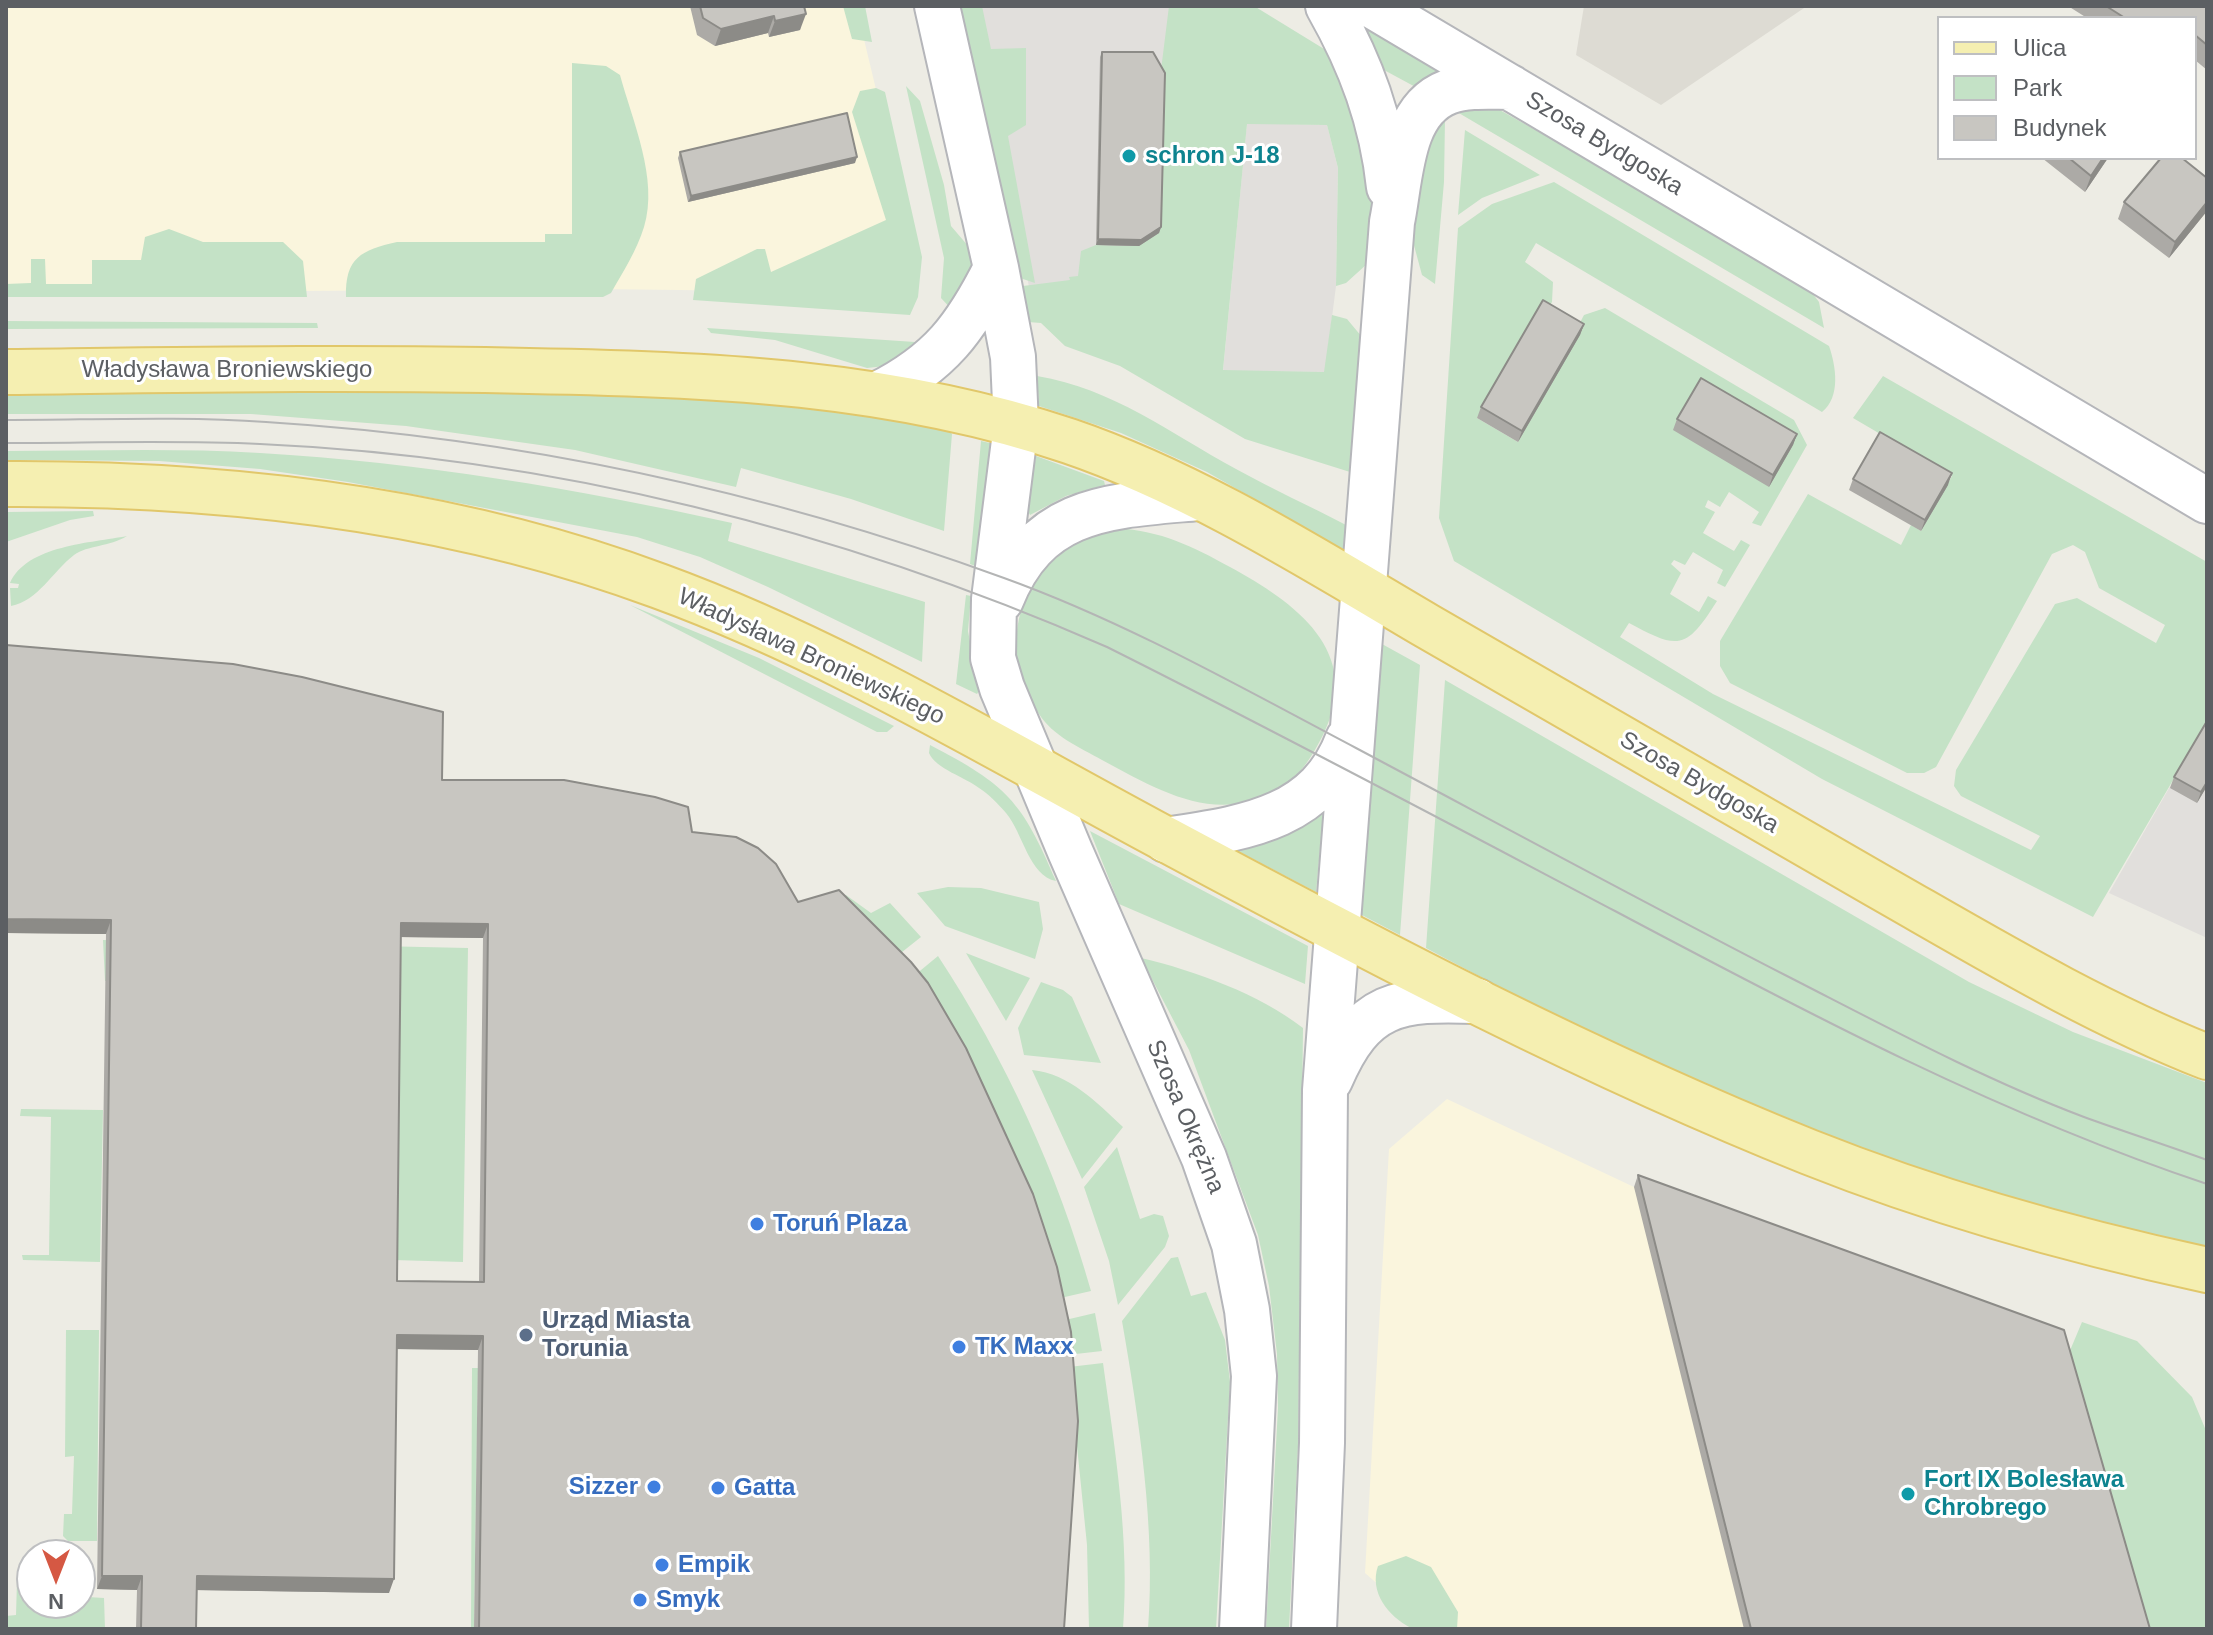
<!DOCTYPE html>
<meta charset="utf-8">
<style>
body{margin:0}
#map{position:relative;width:2213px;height:1635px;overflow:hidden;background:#edece4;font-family:Arial,sans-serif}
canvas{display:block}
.frame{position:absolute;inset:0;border:8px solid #5c5f63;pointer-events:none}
.legend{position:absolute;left:1937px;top:16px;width:260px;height:144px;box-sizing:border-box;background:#fff;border:2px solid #bebfc1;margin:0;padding:10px 14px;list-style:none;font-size:24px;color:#5c5f63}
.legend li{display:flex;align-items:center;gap:16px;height:40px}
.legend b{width:40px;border:2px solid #bebfc1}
.north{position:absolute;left:16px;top:1539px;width:80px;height:80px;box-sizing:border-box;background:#fff;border:2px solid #bebfc1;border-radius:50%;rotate:180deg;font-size:22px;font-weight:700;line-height:32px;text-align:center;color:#5c5f63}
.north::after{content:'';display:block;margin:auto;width:28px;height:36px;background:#d55843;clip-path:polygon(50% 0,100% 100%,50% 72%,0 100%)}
</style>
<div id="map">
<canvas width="2213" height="1635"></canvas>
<div class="frame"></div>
<ul class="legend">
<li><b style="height:10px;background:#f5efb1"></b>Ulica</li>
<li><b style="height:22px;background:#c4e2c6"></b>Park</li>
<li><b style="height:22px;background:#c8c6c1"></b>Budynek</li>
</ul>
<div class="north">N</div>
</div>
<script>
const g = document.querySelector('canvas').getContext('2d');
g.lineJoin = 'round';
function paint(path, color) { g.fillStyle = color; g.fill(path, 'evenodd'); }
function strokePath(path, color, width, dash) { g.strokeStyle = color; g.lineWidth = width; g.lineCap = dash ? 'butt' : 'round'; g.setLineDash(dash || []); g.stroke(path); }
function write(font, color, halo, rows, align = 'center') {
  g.font = font + ' Arial,sans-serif'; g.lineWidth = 6; g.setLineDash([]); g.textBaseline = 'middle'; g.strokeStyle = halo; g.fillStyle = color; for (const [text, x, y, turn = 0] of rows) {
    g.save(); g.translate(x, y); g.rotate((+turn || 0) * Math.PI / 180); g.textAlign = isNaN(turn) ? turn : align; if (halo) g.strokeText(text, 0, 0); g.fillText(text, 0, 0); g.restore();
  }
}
paint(new Path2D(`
 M 6,6 L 856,6 L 909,227 L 850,292 L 593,289 L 6,293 Z
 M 1447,1099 L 1634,1187 L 2143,1629 L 1429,1629 L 1365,1573 L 1389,1149 Z`), '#faf5dd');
paint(new Path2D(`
 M 981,6 L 1245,6 L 1220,303 L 1031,299 Z
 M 1247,123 L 1327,125 L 1338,168 L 1336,286 L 1325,372 L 1223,371 Z
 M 2207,722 L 2207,938 L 2109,893 Z`), '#e1dfdc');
paint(new Path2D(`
 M 1584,6 L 1807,6 L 1661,105 L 1576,55 Z`), '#dddbd3');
paint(new Path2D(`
 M 843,6 L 865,6 L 872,42 L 852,39 Z
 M 958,6 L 982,6 L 991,49 L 1026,48 L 1026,125 L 1008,136 L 1035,283 L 1020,278 Z
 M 1169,6 L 1254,6 L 1329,52 L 1359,118 L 1373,200 L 1367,264 L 1346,283 L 1336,286 L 1338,168 L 1327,125 L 1247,124 L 1223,370 L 1324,372 L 1332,315 L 1347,319 L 1362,337 L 1350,472 L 1245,439 L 1120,366 L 1065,346 L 1041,323 L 1028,322 L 1023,286 L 1070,280 L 1069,277 L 1078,276 L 1081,251 L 1096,245 L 1139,246 Z
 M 1361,23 L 1447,74 L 1421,90 L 1384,70 L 1359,28 Z
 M 572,63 L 606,66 L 620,75 C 632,120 659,179 644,227 C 637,250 623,272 611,293 L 603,297 L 346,297 C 345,258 361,250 397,242 L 545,242 L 545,234 L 572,234 Z
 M 906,86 L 920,101 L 944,185 L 951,226 L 969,247 L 971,260 L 972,268 L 955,313 L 941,298 L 944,258 Z
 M 876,88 L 885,92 L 922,257 L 918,297 L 910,315 L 693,300 L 696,279 L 757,249 L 765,249 L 771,272 L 886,220 L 852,112 L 860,91 Z
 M 1491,105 L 1803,281 L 1819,302 L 1824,328 L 1452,109 Z
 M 1445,119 L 1444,182 L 1435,284 L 1422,275 L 1412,238 L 1426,132 Z
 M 1465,130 L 1540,175 L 1482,198 L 1458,215 Z
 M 1554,182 L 1829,346 C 1836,366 1841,397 1822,412 L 1536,243 L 1525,262 L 1553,282 L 1552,302 L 1477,418 L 1518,442 L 1584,315 L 1605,308 L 1794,420 L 1807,445 L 1761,526 L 1752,523 L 1759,512 L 1729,492 L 1720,507 L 1708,500 L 1705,507 L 1715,512 L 1703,533 L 1734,551 L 1741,540 L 1750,545 L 1725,587 L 1717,583 L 1723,570 L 1693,552 L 1685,565 L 1674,560 L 1671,564 L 1681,573 L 1670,594 L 1699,612 L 1708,596 L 1717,601 C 1686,650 1679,650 1629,623 L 1620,637 L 1713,694 L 2031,850 L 2040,836 L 1961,796 L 1954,786 L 1956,770 L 2055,604 L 2077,598 L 2156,643 L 2165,625 L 2099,588 L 2085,552 L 2073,545 L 2052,554 L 1936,767 L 1924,773 L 1907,773 L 1730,683 L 1720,666 L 1720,641 L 1808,494 L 1901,545 L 1911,525 L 1921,531 L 1952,476 L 1853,418 L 1883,376 L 2207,562 L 2207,722 L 2093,917 L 1822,779 L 1454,561 L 1439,518 L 1458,228 L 1492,204 Z
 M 169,229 L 203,242 L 283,242 L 303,261 L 307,297 L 6,297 L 6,284 L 31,283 L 31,259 L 45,259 L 46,284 L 92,284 L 92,260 L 141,260 L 145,237 Z
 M 6,321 L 317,323 L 318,328 L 7,329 Z
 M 707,328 L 915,342 L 916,346 L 885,366 L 867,368 L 775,340 L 711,333 Z
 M 1037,376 C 1114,389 1168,432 1236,469 C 1272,489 1310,506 1346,525 L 1345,551 L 1207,472 L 1121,433 L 1039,406 Z
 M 547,392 C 681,395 816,401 948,430 L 952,434 L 944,531 L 851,499 L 741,468 L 736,487 L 575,450 L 406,426 L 251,414 L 6,414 L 6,393 Z
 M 981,441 L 994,444 L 975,566 L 970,564 Z
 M 6,451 C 91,451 176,448 260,453 C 420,462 577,489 732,523 L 728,541 L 925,602 L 922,662 L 768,587 L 700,557 L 637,537 L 348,482 L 260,469 L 159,461 L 6,460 Z
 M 1036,456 L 1104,481 L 1105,485 L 1066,496 L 1030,515 L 1027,509 Z
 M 93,511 L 94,516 L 70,520 L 6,542 L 6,512 Z
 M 1117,528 C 1161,531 1192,546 1230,567 C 1294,602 1365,651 1323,735 C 1312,756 1302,774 1282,787 C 1218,827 1160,791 1102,760 C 1079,747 1053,736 1039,714 C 988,635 1028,549 1117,528 Z
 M 127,536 C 109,547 88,545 74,555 C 53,571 38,601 11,606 L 10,588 L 18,588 L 19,584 L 10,583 C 27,545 92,543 127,536 Z
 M 966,595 L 971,596 L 968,631 L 979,691 L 977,694 L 956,684 Z
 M 630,605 L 759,658 L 894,726 L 887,732 L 877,732 Z
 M 1382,644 L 1420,665 L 1400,935 L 1360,914 Z
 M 1445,680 L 1969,982 L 2073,1032 L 2207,1083 L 2207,1248 C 1933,1195 1671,1079 1426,948 Z
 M 930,745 C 1007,785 1022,801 1056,881 C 1029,876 1023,833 1006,813 C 998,804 989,794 979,788 C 965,777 936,769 929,753 Z
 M 1324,807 L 1316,892 L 1234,849 Z
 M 1090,831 L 1308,946 L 1305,984 L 1119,904 Z
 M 948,887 L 981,888 L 1039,902 L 1043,929 L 1035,959 L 945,926 L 917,893 Z
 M 846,895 L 871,913 L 890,903 L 921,937 L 892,960 L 834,904 Z
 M 103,940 L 468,948 L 463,1262 L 393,1260 L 395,983 L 105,981 Z
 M 966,953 L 1030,978 L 1006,1021 Z
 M 938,956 C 1005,1058 1058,1173 1091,1291 L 1056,1299 L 909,980 Z
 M 1141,958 C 1196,971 1259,994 1303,1028 L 1298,1447 L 1289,1629 L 1266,1629 L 1278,1408 L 1277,1354 L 1269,1286 L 1258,1235 L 1189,1050 Z
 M 1041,982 L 1063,990 L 1072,997 L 1101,1063 L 1024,1055 L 1018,1028 Z
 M 1032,1070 C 1070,1074 1096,1102 1123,1127 L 1082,1179 Z
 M 21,1109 L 103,1110 L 100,1262 L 23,1260 L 22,1255 L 49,1255 L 51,1117 L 20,1116 Z
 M 1117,1147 L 1140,1219 L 1154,1214 L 1163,1216 L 1169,1236 L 1165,1247 L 1118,1305 L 1109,1261 L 1084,1187 Z
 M 1178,1257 L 1191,1296 L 1206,1292 L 1225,1340 L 1230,1382 L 1216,1629 L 1148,1629 C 1156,1530 1139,1419 1122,1321 L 1171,1258 Z
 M 1095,1313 L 1102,1351 L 1067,1355 L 1061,1321 Z
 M 2082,1322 L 2137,1341 L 2192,1397 L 2207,1433 L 2207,1629 L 2043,1629 L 2066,1360 Z
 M 66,1330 L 99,1330 L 97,1541 L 68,1541 L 63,1536 L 64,1514 L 72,1514 L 74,1456 L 65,1457 Z
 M 1103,1363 C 1115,1450 1130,1541 1123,1629 L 1089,1629 L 1087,1545 L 1069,1367 Z
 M 472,1368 L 478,1368 L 474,1629 L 471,1629 Z
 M 80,1556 L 87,1556 L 88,1597 L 104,1598 L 105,1629 L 6,1629 L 6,1616 L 16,1615 L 17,1581 L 32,1581 L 32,1603 L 80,1603 Z
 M 1406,1556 L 1431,1567 L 1458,1612 L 1457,1629 C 1444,1629 1422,1633 1411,1628 C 1388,1616 1369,1592 1378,1566 Z`), '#c4e2c6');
const minor = new Path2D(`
 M 937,6 L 996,268 L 1013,357 L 1016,425 L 994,599 L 993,658 L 1002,688 L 1070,851 L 1204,1158 L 1234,1244 L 1247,1310 L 1254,1376 L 1242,1629
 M 1328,6 C 1361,64 1382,121 1389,187
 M 1373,6 L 2207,501
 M 878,394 C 940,363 966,328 996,268
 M 1001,600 C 1038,506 1110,506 1198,498
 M 1166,840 C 1242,828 1318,820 1348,739
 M 1330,1080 C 1363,1002 1398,998 1477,1001
 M 1314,1629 L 1322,1443 L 1325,1090 L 1392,222 C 1401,179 1400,110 1448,92 C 1467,85 1490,87 1510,87`);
const major = new Path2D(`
 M 6,372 C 180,370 355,367 529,371 C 711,374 894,382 1069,441 C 1195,484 1313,559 1427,626 C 1578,714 1729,801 1880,887 C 1987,948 2093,1012 2207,1057
 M 6,484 C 226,483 452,509 659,586 C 837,651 1002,752 1169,841 C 1378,953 1589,1064 1809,1152 C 1937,1203 2073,1241 2207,1270`);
strokePath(minor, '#b5b6ba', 48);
strokePath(major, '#e1c76a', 48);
strokePath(minor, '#fff', 44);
strokePath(major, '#f5efb1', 44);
strokePath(new Path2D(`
 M 6,420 C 92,420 180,416 266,422 C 520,438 766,491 1004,578 C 1126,622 1242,688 1356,748 C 1499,824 1641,901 1785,975 C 1883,1025 1981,1078 2084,1117 C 2125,1132 2166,1145 2207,1160
 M 6,443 C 90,443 175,440 260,444 C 552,457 840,530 1107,647 C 1277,732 1446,822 1615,911 C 1807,1013 2000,1115 2207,1184`), '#b4b5b5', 2);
paint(new Path2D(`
 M 690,6 L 804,6 L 800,30 L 769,37 L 768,33 L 715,46 L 697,35 Z
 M 2068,6 L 2207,6 L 2207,70 L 2195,60 L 2195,18 L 2087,18 Z
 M 1102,52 L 1161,227 L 1159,233 L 1139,246 L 1096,245 L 1100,57 Z
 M 680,152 L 855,163 L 688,202 L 678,158 Z
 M 2042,158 L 2108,158 L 2085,192 Z
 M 2207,178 L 2207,211 L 2169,258 L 2118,219 L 2124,202 Z
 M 1584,324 L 1580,335 L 1518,442 L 1477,418 L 1481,407 Z
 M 1677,419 L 1797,434 L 1793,445 L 1769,487 L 1673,430 Z
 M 1853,479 L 1948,485 L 1921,531 L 1849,490 Z
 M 6,645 L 442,780 L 692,832 L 1064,1629 L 474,1629 L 478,1350 L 397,1349 L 389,1593 L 197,1590 L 196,1629 L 136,1629 L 137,1590 L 97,1589 L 106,934 L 6,933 ZM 401,937 L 483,938 L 479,1282 L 397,1281 Z
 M 2207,721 L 2207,786 L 2197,803 L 2170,788 L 2174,777 Z
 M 1638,1175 L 2150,1629 L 1744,1629 L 1634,1187 Z`), '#acaaa6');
paint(new Path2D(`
 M 806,14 L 800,30 L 769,37 L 775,21 Z
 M 774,16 L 768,33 L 715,46 L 721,29 Z
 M 857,157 L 855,163 L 688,202 L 691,196 Z
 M 2103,158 L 2108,158 L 2085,192 L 2091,176 Z
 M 2207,202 L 2207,211 L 2169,258 L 2175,242 Z
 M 1161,227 L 1159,233 L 1139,246 L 1096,245 L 1098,239 Z
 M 1584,324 L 1580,335 L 1518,442 L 1522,431 Z
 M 1797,434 L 1793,445 L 1769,487 L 1773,475 Z
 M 1952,473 L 1948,485 L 1921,531 L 1925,520 Z
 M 2207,782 L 2207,786 L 2197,803 L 2201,792 Z
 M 6,919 L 111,920 L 106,934 L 6,933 Z
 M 401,923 L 488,924 L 483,938 L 396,937 Z
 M 397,1335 L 483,1336 L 478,1350 L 392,1349 Z
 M 102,1576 L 142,1576 L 137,1590 L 97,1589 Z
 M 197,1576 L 394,1579 L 389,1593 L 192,1590 Z`), '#8c8b87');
const building = new Path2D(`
 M 700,6 L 804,6 L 806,14 L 775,21 L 774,16 L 721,29 L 703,18 Z
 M 2106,6 L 2207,6 L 2207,45 L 2195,35 L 2195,18 L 2125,18 Z
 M 1102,52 L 1153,52 L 1165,73 L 1161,227 L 1141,240 L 1098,239 Z
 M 847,113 L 857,157 L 691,196 L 680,152 Z
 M 2069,158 L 2103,158 L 2091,176 Z
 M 2161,158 L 2182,158 L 2207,178 L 2207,202 L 2175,242 L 2124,202 Z
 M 1543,300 L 1584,324 L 1522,431 L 1481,407 Z
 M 1701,378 L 1797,434 L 1773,475 L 1677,419 Z
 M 1880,432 L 1952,473 L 1925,520 L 1853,479 Z
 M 6,645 L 233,664 L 302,677 L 443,712 L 442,780 L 564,780 L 655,797 L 688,807 L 692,832 L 736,837 L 758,848 L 776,864 L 798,902 L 839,890 L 911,962 L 928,983 L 966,1048 L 1033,1194 L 1057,1267 L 1071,1332 L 1078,1421 L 1064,1629 L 479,1629 L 483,1336 L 397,1335 L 394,1579 L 197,1576 L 196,1629 L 141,1629 L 142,1576 L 102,1576 L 111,920 L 6,919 ZM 401,923 L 488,924 L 484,1282 L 397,1281 Z
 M 2207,721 L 2207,782 L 2201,792 L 2174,777 Z
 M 1638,1175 L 2064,1330 L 2150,1629 L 1751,1629 Z`);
paint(building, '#c8c6c1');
strokePath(building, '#8c8b87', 2);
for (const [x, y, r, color] of [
 [1129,156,8,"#0f9aa8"],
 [757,1224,8,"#3f7fe0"],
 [526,1335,8,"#5c6f8a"],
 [959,1347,8,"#3f7fe0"],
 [654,1487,8,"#3f7fe0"],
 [718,1488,8,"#3f7fe0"],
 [1908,1494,8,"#0f9aa8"],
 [662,1565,8,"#3f7fe0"],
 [640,1600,8,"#3f7fe0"]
]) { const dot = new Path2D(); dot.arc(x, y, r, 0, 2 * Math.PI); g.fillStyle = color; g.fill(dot); strokePath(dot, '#fff', 3); }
write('24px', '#5c5f63', '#fff', [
 ["Szosa Bydgoska",1604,144,31],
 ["Władysława Broniewskiego",227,370],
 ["Władysława Broniewskiego",811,657,25],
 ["Szosa Bydgoska",1699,783,30],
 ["Szosa Okrężna",1185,1117,67]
]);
write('bold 24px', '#0d838f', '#fff', [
 ["schron J-18",1145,156],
 ["Fort IX Bolesława",1924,1480],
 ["Chrobrego",1924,1508]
], 'left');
write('bold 24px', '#366cbe', '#fff', [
 ["Toruń Plaza",773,1224],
 ["TK Maxx",975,1347],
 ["Sizzer",638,1487,"right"],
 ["Gatta",734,1488],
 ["Empik",678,1565],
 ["Smyk",656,1600]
], 'left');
write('bold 24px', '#4e5e75', '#fff', [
 ["Urząd Miasta",542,1321],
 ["Torunia",542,1349]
], 'left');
</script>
